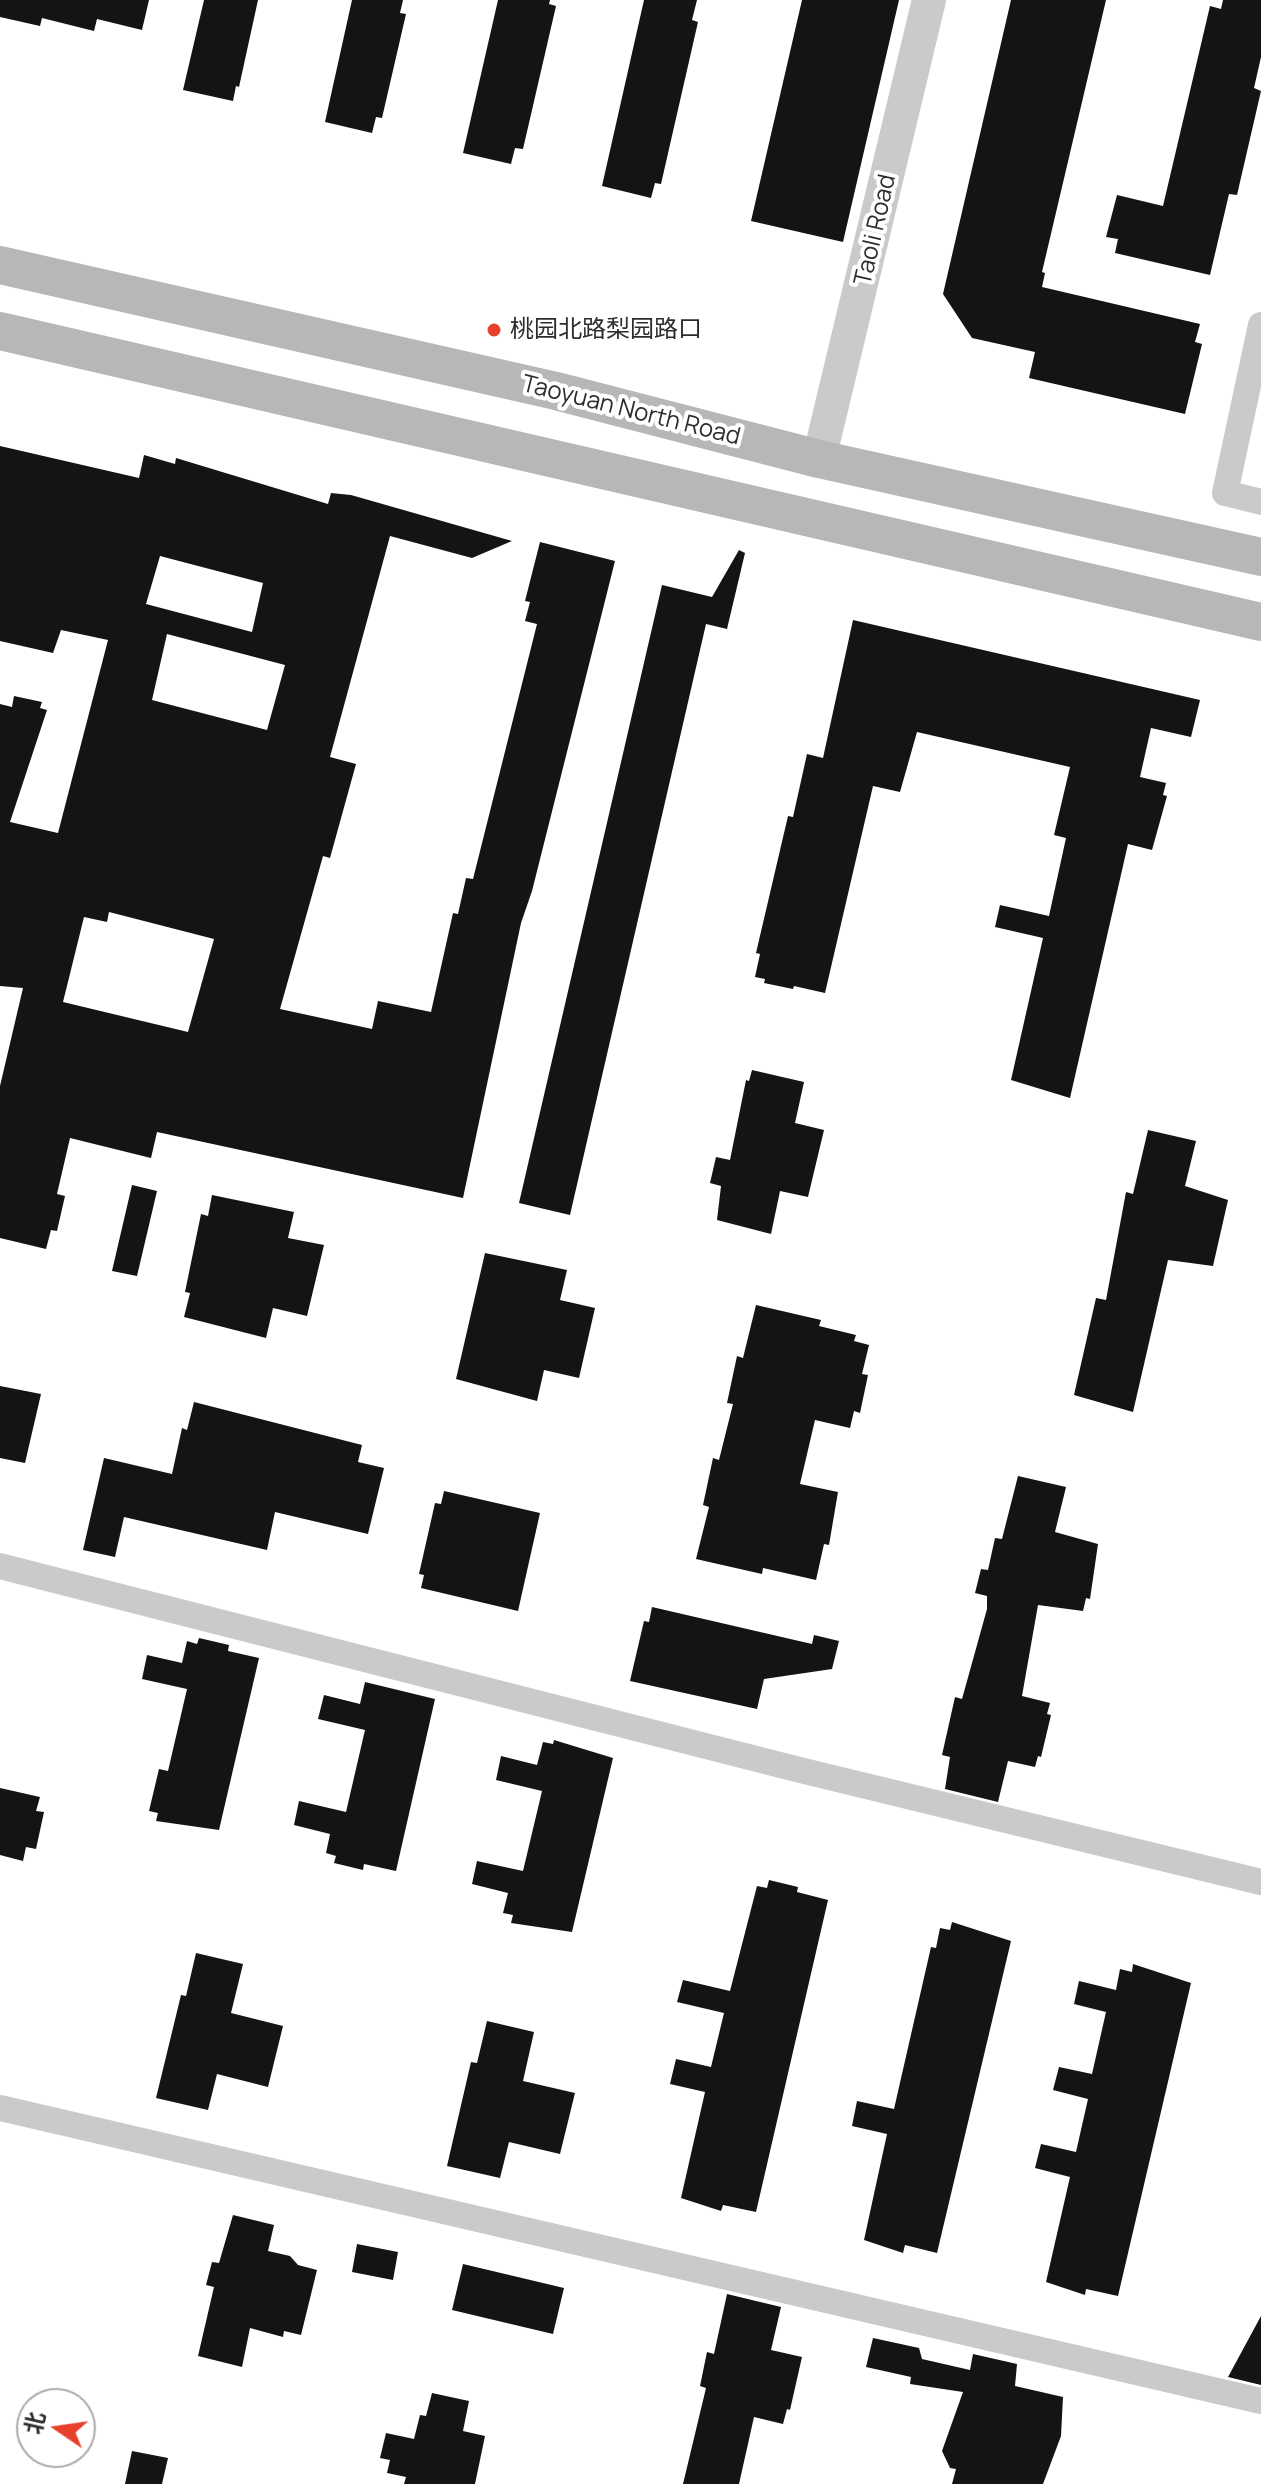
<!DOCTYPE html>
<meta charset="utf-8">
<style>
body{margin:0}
#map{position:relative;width:1261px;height:2484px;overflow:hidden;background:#fff;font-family:Manrope,"Noto Sans SC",sans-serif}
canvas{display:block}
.north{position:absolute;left:16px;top:2388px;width:80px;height:80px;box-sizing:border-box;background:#fff;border:2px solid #ababab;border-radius:50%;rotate:283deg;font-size:22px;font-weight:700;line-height:32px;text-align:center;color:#2d2d2d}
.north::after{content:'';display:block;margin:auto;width:28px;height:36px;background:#e7412c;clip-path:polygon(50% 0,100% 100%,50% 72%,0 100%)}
</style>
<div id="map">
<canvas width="1261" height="2484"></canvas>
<div class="north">北</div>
</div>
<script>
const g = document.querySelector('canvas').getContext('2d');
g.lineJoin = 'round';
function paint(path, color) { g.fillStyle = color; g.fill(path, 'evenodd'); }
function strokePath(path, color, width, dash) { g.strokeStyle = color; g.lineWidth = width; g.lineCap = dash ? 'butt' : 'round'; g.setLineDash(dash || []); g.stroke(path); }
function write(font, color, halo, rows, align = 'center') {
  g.font = font + ' Manrope,"Noto Sans SC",sans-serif'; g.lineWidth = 8; g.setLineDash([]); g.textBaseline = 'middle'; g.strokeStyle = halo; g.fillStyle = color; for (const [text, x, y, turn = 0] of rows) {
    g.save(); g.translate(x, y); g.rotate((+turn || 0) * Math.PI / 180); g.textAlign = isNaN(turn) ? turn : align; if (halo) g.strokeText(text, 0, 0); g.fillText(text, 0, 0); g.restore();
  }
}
paint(new Path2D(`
 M 0,0 L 149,0 L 142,30 L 97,19 L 94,31 L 42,18 L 40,26 L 0,17 Z
 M 204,0 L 258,0 L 239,87 L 236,86 L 233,101 L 183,90 Z
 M 352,0 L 403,0 L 400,13 L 406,14 L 382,118 L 376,117 L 372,133 L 325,122 Z
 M 498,0 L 550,0 L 549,4 L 556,6 L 523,149 L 515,148 L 511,164 L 463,153 Z
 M 644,0 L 697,0 L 692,20 L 698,22 L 661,184 L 655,183 L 651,198 L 602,186 Z
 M 802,0 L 899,0 L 843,242 L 751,221 Z
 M 1011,0 L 1106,0 L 1042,272 L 1045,273 L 1042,287 L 1200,324 L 1195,342 L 1202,344 L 1185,414 L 1029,378 L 1035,352 L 972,338 L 943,294 Z
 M 1223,0 L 1261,0 L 1261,57 L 1254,88 L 1261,91 L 1237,195 L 1229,194 L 1210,275 L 1115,253 L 1118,239 L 1106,237 L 1117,195 L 1163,206 L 1210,6 L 1221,9 Z
 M 0,446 L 139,478 L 144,455 L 175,464 L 176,458 L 328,504 L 331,493 L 351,495 L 512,541 L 472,558 L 390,536 L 330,757 L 356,764 L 330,858 L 323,856 L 280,1009 L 372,1029 L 378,1001 L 431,1012 L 453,913 L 458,914 L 466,878 L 473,879 L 537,624 L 525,621 L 530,602 L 525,601 L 540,542 L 615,561 L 532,891 L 521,923 L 463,1198 L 157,1132 L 151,1158 L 70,1138 L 57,1194 L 65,1196 L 57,1231 L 51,1230 L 46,1249 L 0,1238 L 0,1086 L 23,988 L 0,986 L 0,704 L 12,707 L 14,696 L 42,702 L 40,708 L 47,710 L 10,822 L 58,833 L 108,640 L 61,630 L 53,653 L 0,641 ZM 160,556 L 263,583 L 252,632 L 146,604 ZM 167,634 L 285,665 L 267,730 L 152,700 ZM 109,912 L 214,939 L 188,1032 L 63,1002 L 84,917 L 107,922 Z
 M 739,550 L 745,553 L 727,629 L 706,624 L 570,1215 L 519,1203 L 662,585 L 712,597 Z
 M 853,620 L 1200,700 L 1191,737 L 1151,728 L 1140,777 L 1166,783 L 1163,795 L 1167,796 L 1152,850 L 1128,844 L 1070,1098 L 1011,1080 L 1043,938 L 995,927 L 1000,905 L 1049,916 L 1066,838 L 1054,835 L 1070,767 L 917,732 L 900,792 L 873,786 L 825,993 L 794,986 L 793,989 L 764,983 L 765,979 L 755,977 L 760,954 L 756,953 L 788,816 L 793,817 L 807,754 L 823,758 Z
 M 752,1070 L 804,1082 L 795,1123 L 824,1130 L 808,1197 L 780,1191 L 771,1234 L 717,1220 L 721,1186 L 710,1183 L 716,1157 L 730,1160 L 746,1080 L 749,1081 Z
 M 1148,1130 L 1196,1141 L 1185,1186 L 1228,1200 L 1213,1266 L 1168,1260 L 1133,1412 L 1074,1395 L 1096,1298 L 1106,1300 L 1126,1192 L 1133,1194 Z
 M 132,1185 L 157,1191 L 137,1276 L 112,1271 Z
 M 212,1195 L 294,1212 L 288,1238 L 324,1245 L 307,1316 L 273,1308 L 266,1338 L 184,1317 L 190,1293 L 185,1292 L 201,1214 L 208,1216 Z
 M 485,1253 L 567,1270 L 560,1300 L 595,1308 L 579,1378 L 544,1370 L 537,1401 L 456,1379 Z
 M 756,1305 L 821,1320 L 819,1326 L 856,1335 L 854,1341 L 869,1345 L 862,1374 L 868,1375 L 860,1413 L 854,1411 L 850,1428 L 815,1420 L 800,1484 L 838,1492 L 829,1545 L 824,1544 L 816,1580 L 763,1568 L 762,1574 L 696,1559 L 709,1507 L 703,1505 L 713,1458 L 719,1460 L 733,1404 L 727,1403 L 737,1356 L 743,1358 Z
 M 0,1386 L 41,1394 L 25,1463 L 0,1458 Z
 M 194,1402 L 362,1445 L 358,1462 L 384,1468 L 368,1534 L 275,1512 L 267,1550 L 124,1517 L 115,1557 L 83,1550 L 104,1458 L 172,1474 L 182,1428 L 187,1430 Z
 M 1018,1476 L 1066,1487 L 1055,1532 L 1098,1544 L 1090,1599 L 1086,1598 L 1083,1611 L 1038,1605 L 1022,1696 L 1050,1703 L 1047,1714 L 1051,1715 L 1041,1757 L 1038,1756 L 1035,1767 L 1008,1761 L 998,1802 L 945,1789 L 950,1757 L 942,1755 L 955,1697 L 962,1699 L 987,1609 L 987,1596 L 975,1593 L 981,1569 L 988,1570 L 995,1538 L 1002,1539 Z
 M 444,1491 L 540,1513 L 518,1611 L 421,1588 L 424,1575 L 419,1574 L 435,1503 L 441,1504 Z
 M 652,1607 L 812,1644 L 814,1635 L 839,1641 L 832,1669 L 764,1679 L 757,1709 L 630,1681 L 644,1621 L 649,1622 Z
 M 199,1638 L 229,1645 L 228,1651 L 259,1658 L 219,1830 L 156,1821 L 158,1813 L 149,1811 L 159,1769 L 168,1771 L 187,1689 L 142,1679 L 147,1655 L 182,1663 L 187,1641 L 197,1644 Z
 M 365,1682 L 435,1699 L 396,1871 L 364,1864 L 363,1870 L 334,1863 L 336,1856 L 326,1853 L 330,1834 L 294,1825 L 299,1801 L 346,1812 L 365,1730 L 318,1719 L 324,1695 L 360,1704 Z
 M 554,1740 L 613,1758 L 572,1932 L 511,1923 L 513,1915 L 503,1913 L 508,1893 L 472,1884 L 477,1861 L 523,1871 L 542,1791 L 496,1780 L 501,1756 L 537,1765 L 543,1742 L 553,1744 Z
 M 0,1788 L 40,1797 L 36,1811 L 44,1812 L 36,1849 L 26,1847 L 23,1861 L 0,1855 Z
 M 769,1880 L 798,1887 L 797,1892 L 828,1900 L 756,2212 L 723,2205 L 721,2211 L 681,2198 L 705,2092 L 670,2084 L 676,2059 L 711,2067 L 724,2013 L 677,2002 L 683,1980 L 730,1991 L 757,1886 L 767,1888 Z
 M 952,1922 L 1011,1941 L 937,2253 L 905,2245 L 903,2253 L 864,2240 L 887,2134 L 852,2126 L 857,2101 L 894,2109 L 931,1947 L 936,1948 L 940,1928 L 950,1930 Z
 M 196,1953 L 243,1964 L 231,2013 L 283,2026 L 268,2087 L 217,2074 L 208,2110 L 156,2098 L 181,1995 L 186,1996 Z
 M 1133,1964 L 1191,1983 L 1118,2296 L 1086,2289 L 1085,2295 L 1046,2282 L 1070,2177 L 1035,2168 L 1041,2144 L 1076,2152 L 1088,2099 L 1053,2090 L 1059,2067 L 1092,2074 L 1106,2012 L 1074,2004 L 1079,1981 L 1116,1990 L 1120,1969 L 1132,1972 Z
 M 487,2021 L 534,2032 L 523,2081 L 575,2093 L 560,2154 L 509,2142 L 500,2178 L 447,2166 L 471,2062 L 477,2063 Z
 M 233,2215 L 274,2225 L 268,2251 L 290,2256 L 298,2265 L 317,2270 L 301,2335 L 284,2331 L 283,2337 L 250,2328 L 242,2367 L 198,2356 L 214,2287 L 206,2285 L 212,2262 L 219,2263 Z
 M 357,2244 L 398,2252 L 393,2280 L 352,2272 Z
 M 463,2264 L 564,2288 L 553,2334 L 452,2310 Z
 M 727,2294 L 781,2307 L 771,2350 L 802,2357 L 790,2410 L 787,2409 L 783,2424 L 754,2417 L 739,2484 L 683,2484 L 706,2388 L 700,2386 L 707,2352 L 714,2354 Z
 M 1261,2316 L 1261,2385 L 1228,2377 Z
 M 873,2338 L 919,2348 L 922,2359 L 970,2370 L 973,2354 L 1017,2364 L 1015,2386 L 1063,2397 L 1061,2436 L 1043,2484 L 952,2484 L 956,2469 L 950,2468 L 942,2451 L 963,2392 L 910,2384 L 911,2377 L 866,2367 Z
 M 432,2393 L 469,2401 L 463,2431 L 485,2436 L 475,2484 L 404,2484 L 406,2477 L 387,2473 L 390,2460 L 380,2458 L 386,2433 L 414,2439 L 420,2415 L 426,2416 Z
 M 132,2451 L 168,2458 L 162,2484 L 125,2484 Z`), '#141414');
strokePath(new Path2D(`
 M 1261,325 L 1225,493 L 1261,502
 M 0,1566 L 796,1769 L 1261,1882
 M 0,2108 L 1261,2401`), '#cacaca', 26);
strokePath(new Path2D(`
 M 819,459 L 929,0`), '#cacaca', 34);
strokePath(new Path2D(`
 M 0,265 L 556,391 L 819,459 L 1261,557
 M 0,331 L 1261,622`), '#b7b7b7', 38);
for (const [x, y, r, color] of [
 [494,330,8,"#e7412c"]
]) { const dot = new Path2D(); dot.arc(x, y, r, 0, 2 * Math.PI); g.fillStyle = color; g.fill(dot); strokePath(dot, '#fff', 3); }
write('24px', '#2d2d2d', '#fff', [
 ["Taoli Road",876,230,-77],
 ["Taoyuan North Road",631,411,14]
]);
write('24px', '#2d2d2d', '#fff', [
 ["桃园北路梨园路口",510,330]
], 'left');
</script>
